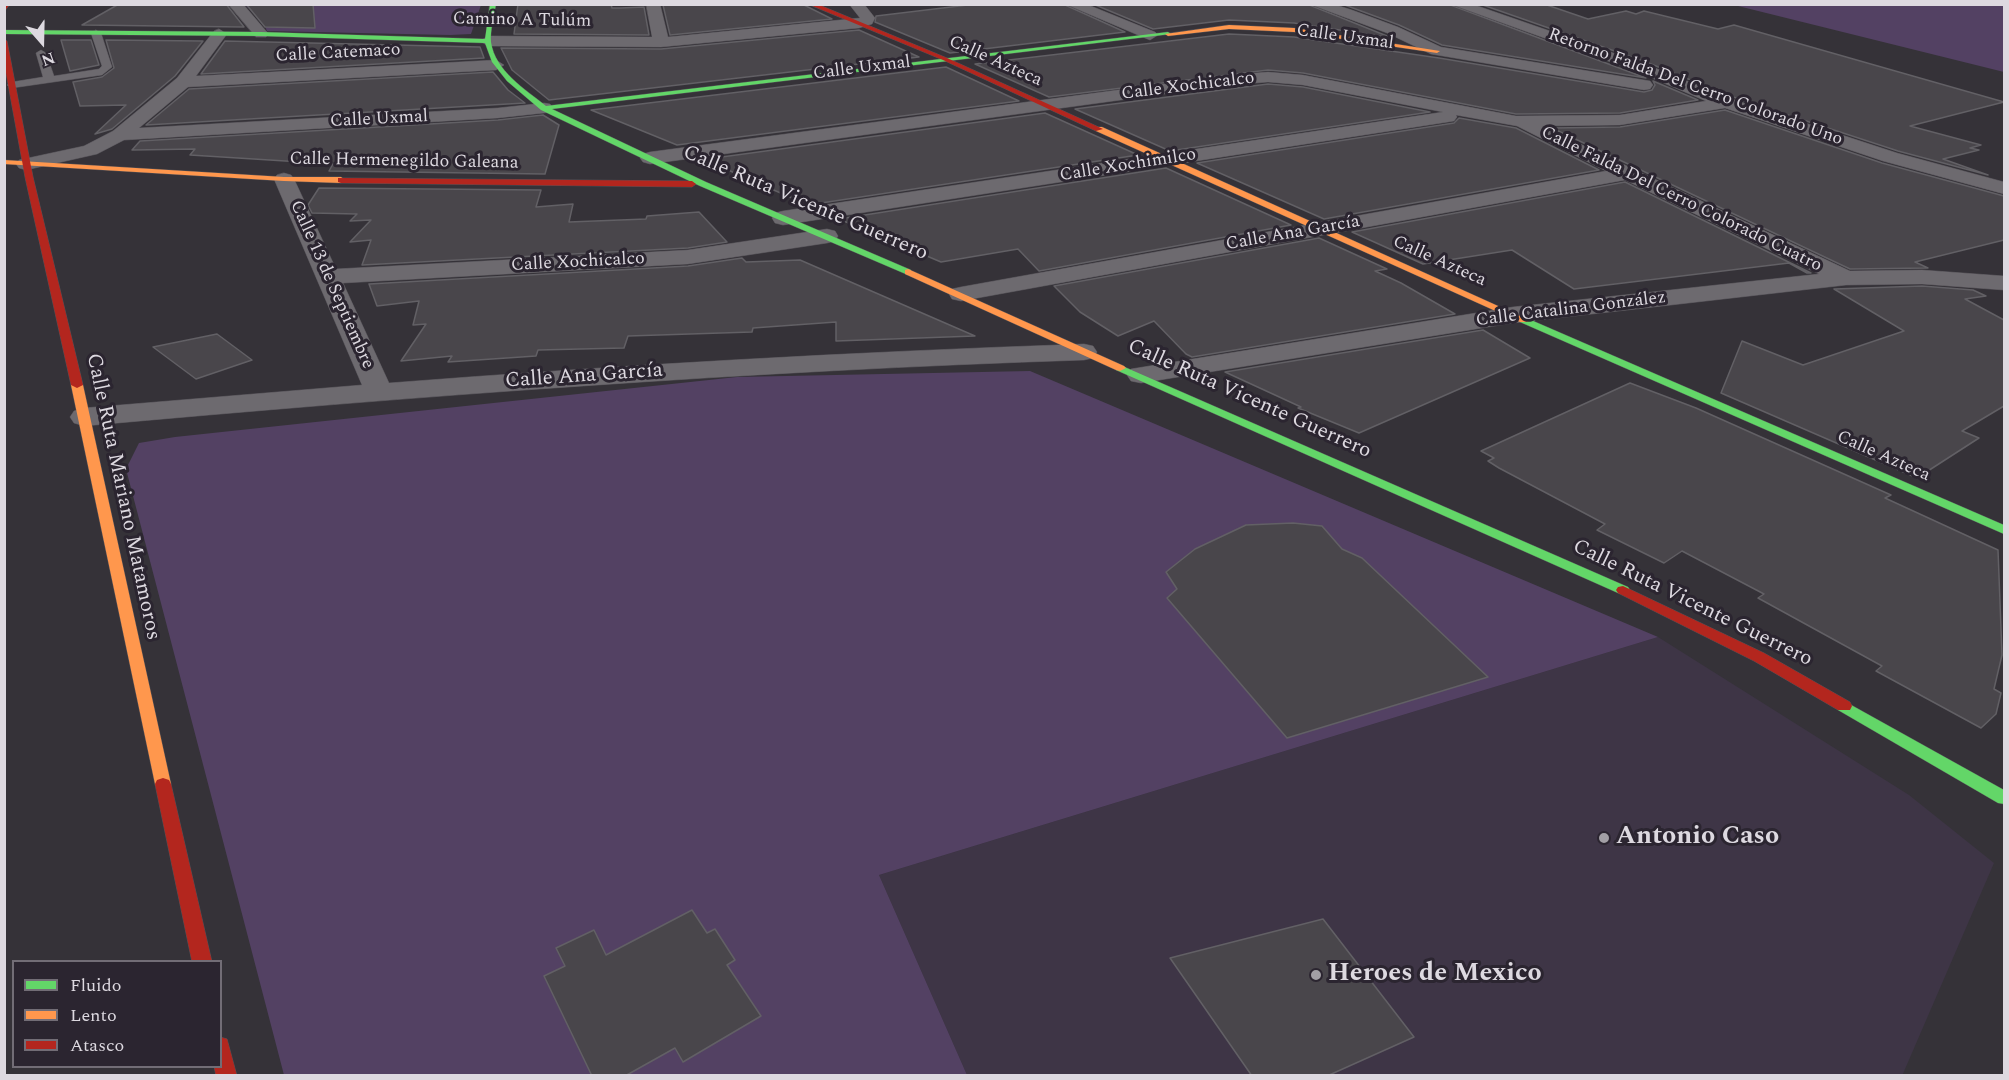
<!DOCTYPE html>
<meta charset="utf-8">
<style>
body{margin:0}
#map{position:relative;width:2009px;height:1080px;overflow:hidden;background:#353238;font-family:Spectral,serif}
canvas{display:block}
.frame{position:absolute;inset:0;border:6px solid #ddd9e0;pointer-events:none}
.legend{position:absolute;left:12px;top:960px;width:210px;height:108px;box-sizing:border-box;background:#2b2530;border:2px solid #726d76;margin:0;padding:8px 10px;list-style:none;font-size:18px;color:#ddd9e0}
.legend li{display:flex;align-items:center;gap:12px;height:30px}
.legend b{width:30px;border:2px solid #726d76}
.north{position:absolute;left:12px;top:12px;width:60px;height:60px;-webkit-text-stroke:4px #2b2530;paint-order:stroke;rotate:160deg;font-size:16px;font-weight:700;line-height:24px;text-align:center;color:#ddd9e0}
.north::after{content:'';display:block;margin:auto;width:21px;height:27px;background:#ddd9e0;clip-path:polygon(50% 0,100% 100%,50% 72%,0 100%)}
</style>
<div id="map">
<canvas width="2009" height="1080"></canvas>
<div class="frame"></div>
<ul class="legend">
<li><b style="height:8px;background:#63d668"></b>Fluido</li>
<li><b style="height:8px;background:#ff974d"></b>Lento</li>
<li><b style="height:8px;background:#b3261e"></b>Atasco</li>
</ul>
<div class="north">N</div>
</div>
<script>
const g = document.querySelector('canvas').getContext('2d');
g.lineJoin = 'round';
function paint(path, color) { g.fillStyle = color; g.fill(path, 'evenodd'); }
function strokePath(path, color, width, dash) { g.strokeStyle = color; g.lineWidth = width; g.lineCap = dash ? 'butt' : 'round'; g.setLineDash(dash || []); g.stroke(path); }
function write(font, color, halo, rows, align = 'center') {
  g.font = font + ' Spectral,serif'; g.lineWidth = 6; g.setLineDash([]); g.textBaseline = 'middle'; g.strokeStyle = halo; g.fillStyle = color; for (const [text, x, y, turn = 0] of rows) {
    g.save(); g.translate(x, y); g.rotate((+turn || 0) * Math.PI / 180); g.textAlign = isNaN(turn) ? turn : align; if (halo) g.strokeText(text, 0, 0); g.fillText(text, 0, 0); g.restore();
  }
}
paint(new Path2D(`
 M 1658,637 L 1909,795 L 1994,863 L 1902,1076 L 967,1075 L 879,875 Z`), '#3e3546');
paint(new Path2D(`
 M 245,5 L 481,5 L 471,34 L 450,35 L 267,31 L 263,22 Z
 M 1734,5 L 2004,5 L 2004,72 Z
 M 1030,371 L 1658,637 L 879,875 L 967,1075 L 284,1075 L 126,469 L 139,443 L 175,437 L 737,377 Z`), '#534163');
const building = new Path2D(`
 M 119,4 L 226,4 L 244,27 L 82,25 Z
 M 246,4 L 313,4 L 315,28 L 265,27 Z
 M 518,4 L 611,4 L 612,8 L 620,8 L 644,7 L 649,35 L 514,34 Z
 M 676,4 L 802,4 L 832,19 L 670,35 L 663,5 Z
 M 976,4 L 1063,4 L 1125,32 L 950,53 L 875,22 L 876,16 Z
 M 1093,4 L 1307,4 L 1392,38 L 1294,23 L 1229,20 L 1153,29 Z
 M 1342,4 L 1448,4 L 1646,78 L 1442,45 L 1399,25 Z
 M 1480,4 L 1544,4 L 1588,19 L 1626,11 L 1636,14 L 1644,11 L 1718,29 L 1734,25 L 2004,102 L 1910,126 L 1981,145 L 1970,148 L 1979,150 L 1943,159 L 1988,175 L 1898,151 L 1733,97 L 1646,62 Z
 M 859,30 L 919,57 L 549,100 L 512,70 L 501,48 L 661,49 Z
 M 1229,34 L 1294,37 L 1439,58 L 1644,92 L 1652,90 L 1655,85 L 1653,81 L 1698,100 L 1620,113 L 1516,114 L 1303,73 L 1268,70 L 1049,97 L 975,64 Z
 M 61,40 L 91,40 L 99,65 L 70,71 Z
 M 106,40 L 203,41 L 175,76 L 112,129 L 95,134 L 126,105 L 80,106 L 73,82 L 102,77 L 114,68 Z
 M 225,41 L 480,47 L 484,58 L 201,74 Z
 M 946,67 L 1019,101 L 677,145 L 591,110 Z
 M 493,72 L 508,90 L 525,103 L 146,125 L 189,89 Z
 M 1268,84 L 1303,87 L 1430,112 L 1170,151 L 1075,109 Z
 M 1725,110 L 1882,163 L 2004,196 L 2004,240 L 1915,262 L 1928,268 L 1850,269 L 1552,128 L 1620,127 Z
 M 1045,113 L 1138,155 L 808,205 L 712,163 L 707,159 Z
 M 543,115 L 559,125 L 545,174 L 329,171 L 333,164 L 190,155 L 195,149 L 132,150 L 140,141 L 498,120 Z
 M 1459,118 L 1516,128 L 1599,170 L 1324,219 L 1197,163 L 1454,123 Z
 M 1166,168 L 1291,225 L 1039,271 L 1018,249 L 941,262 L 839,219 Z
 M 1625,182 L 1811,273 L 1807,273 L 1789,263 L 1574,289 L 1512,250 L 1423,264 L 1352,232 Z
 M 319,188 L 541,190 L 536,207 L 573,204 L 569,222 L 646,219 L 647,216 L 699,212 L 727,242 L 688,248 L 362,265 L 371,240 L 350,242 L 371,220 L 350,221 L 357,214 L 312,213 L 308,205 Z
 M 1319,238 L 1387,269 L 1375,271 L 1401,283 L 1455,314 L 1192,357 L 1186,354 L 1154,321 L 1118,336 L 1080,312 L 1054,286 Z
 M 742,258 L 746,262 L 800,260 L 975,336 L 836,341 L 836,322 L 753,328 L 752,332 L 628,336 L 624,348 L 538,350 L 536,356 L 448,362 L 452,356 L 401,361 L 426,324 L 413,325 L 419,301 L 377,306 L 369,284 L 688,266 Z
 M 1922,286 L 1973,290 L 1986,296 L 1965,299 L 2004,320 L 2004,406 L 1962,431 L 1979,438 L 1917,478 L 1721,393 L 1742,341 L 1803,365 L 1904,331 L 1834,289 Z
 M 1483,330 L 1530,358 L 1359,433 L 1298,408 L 1301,407 L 1225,372 Z
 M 217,334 L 252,360 L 196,379 L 153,347 Z
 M 1630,383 L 1696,408 L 1891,495 L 1885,498 L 1998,550 L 2002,655 L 1994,689 L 2001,693 L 1996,714 L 1981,728 L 1876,671 L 1882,666 L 1758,598 L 1764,594 L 1682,551 L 1664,563 L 1597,530 L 1605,524 L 1499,468 L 1488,461 L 1494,458 L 1481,451 Z
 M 1293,523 L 1322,526 L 1342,549 L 1362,558 L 1488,677 L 1287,738 L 1167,598 L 1177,589 L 1166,572 L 1195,549 L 1246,525 Z
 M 692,910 L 707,933 L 715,929 L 735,960 L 727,965 L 761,1016 L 683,1062 L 675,1048 L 625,1076 L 592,1076 L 544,976 L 565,966 L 556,948 L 594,930 L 606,955 Z
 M 1323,919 L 1414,1037 L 1327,1076 L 1252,1076 L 1170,958 Z`);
paint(building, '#49464b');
strokePath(building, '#626065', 1.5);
const lane = new Path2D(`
 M 96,30 L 101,33 L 112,67 L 102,75 L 12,88 L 7,85 L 12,82 L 43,77 L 36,53 L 41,50 L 46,53 L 54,76 L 99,69 L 102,66 L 91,33 Z`);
const street = new Path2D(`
 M 228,4 L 243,4 L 266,31 L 269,34 L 266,37 L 256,37 Z
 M 646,4 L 660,4 L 668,37 L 860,18 L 849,4 L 864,4 L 875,18 L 872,24 L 859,28 L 661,47 L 488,46 L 480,41 L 488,36 L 652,37 Z
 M 1065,4 L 1086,4 L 1155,32 L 1158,35 L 1150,40 L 1145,38 Z
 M 1309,4 L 1333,4 L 1352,10 L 1398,27 L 1441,47 L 1644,80 L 1650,81 L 1653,85 L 1650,89 L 1644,90 L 1431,54 L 1387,33 Z
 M 1450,4 L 1472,4 L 1645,64 L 1732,99 L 1897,153 L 2004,182 L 2004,194 L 1883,161 L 1725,108 L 1620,125 L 1542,126 L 1850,271 L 1922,270 L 2004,276 L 2004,290 L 1922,284 L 1846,285 L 1513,323 L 1141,383 L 1131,381 L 1127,375 L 1131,369 L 1513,307 L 1819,274 L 1625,180 L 961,301 L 952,299 L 949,294 L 952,289 L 961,287 L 1606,171 L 1517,126 L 1456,115 L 1457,117 L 1454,121 L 1448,122 L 783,225 L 775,223 L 772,218 L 775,213 L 783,211 L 1443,112 L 1303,85 L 1268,82 L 1231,85 L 650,164 L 643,162 L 640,158 L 643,154 L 650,152 L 1231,75 L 1268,72 L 1303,75 L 1516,116 L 1620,115 L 1706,101 L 1633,70 Z
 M 219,29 L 227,34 L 196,76 L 496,60 L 504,65 L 496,70 L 188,87 L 139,128 L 498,108 L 544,103 L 550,104 L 553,108 L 550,112 L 544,113 L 498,118 L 124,140 L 97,154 L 26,170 L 19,168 L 16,164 L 19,160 L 84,146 L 113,131 L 177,78 L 214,31 Z
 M 284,173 L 291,175 L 294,179 L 336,269 L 688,250 L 827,229 L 835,231 L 838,236 L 835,241 L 827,243 L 688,264 L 343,283 L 389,383 C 620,365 852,352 1084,344 L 1093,346 L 1097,352 L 1093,358 L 1084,360 C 750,371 417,396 84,426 L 74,423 L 70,417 L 74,411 L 84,408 L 362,385 L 274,179 L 277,175 Z`);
const fast = new Path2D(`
 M 490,4 L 496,4 C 494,16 490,31 491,42 C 495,71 525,89 546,106 L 1168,32 L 1171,34 L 552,109 L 706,182 L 911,270 L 911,274 L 908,275 L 700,186 L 541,110 L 507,81 L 492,62 L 485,43 L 261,36 L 4,34 L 4,30 L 261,32 L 485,39 Z
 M 1524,317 L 2004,525 L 2004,534 L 1520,322 L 1520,318 Z
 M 1120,365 L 1628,587 L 1630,590 L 1623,594 L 1618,593 L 1116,370 L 1116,366 Z
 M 1844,701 L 2004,790 L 2004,804 L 1998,803 L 1838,710 L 1836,706 L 1838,702 Z`);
const slow = new Path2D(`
 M 1229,25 L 1294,28 L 1440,51 L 1437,53 L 1294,32 L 1229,29 L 1168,36 L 1165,34 Z
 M 1096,127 L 1102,127 L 1529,320 L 1528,322 L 1520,322 L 1096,131 Z
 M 4,160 L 284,177 L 341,177 L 345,180 L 341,183 L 284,181 L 4,164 Z
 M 908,269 L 1124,366 L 1126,368 L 1120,371 L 1116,370 L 905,274 L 905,270 Z
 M 77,382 L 83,385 L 171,784 L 169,788 L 163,790 L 157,788 L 155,784 L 71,385 Z`);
const jam = new Path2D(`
 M 4,4 L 10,4 L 4,12 Z
 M 808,4 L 817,4 L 947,58 L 1103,129 L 1096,131 L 943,60 Z
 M 4,39 L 7,41 L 33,177 L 83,385 L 77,388 L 71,385 L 25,177 L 4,62 Z
 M 338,178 L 692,181 L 696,184 L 692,187 L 341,183 L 338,182 Z
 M 1623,586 L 1764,653 L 1850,702 L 1852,706 L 1850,710 L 1838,710 L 1754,661 L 1618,593 L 1616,590 L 1618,587 Z
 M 163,778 L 169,780 L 171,784 L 212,962 L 192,962 L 155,784 L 157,780 Z
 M 220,1037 L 227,1039 L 237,1076 L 216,1076 L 214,1066 L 220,1066 Z`);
strokePath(lane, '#535056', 1);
strokePath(street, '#535056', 1);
strokePath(fast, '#535056', 1);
strokePath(slow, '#535056', 1);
strokePath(jam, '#535056', 1);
paint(lane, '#6d6a6f');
paint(street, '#6d6a6f');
paint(fast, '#63d668');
paint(slow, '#ff974d');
paint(jam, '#b3261e');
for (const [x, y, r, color] of [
 [1604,838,6,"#a29fa5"],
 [1316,975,6,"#a29fa5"]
]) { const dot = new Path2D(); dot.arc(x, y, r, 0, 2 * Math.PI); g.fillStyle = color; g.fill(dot); strokePath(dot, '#2b2530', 2); }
write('18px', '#ddd9e0', '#2b2530', [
 ["Camino A Tulúm",522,21,1],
 ["Calle Uxmal",1345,38,8],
 ["Calle Catemaco",338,54,-3],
 ["Calle Azteca",995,62,24],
 ["Calle Uxmal",862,69,-7],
 ["Calle Xochicalco",1188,87,-7],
 ["Retorno Falda Del Cerro Colorado Uno",1695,88,20],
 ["Calle Uxmal",379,120,-3],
 ["Calle Hermenegildo Galeana",404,162,1],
 ["Calle Xochimilco",1128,166,-9],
 ["Calle Falda Del Cerro Colorado Cuatro",1681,200,26],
 ["Calle Ana García",1293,234,-10],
 ["Calle Azteca",1439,262,24],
 ["Calle Xochicalco",578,263,-3],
 ["Calle 13 de Septiembre",331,285,66],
 ["Calle Catalina González",1571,310,-7],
 ["Calle Azteca",1883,457,24]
]);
write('21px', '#ddd9e0', '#2b2530', [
 ["Calle Ruta Vicente Guerrero",805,204,23],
 ["Calle Ana García",584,377,-4],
 ["Calle Ruta Vicente Guerrero",1249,400,24],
 ["Calle Ruta Mariano Matamoros",122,497,78],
 ["Calle Ruta Vicente Guerrero",1692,604,26]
]);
write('bold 26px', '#ddd9e0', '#2b2530', [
 ["Antonio Caso",1616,838],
 ["Heroes de Mexico",1328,975]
], 'left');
</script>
